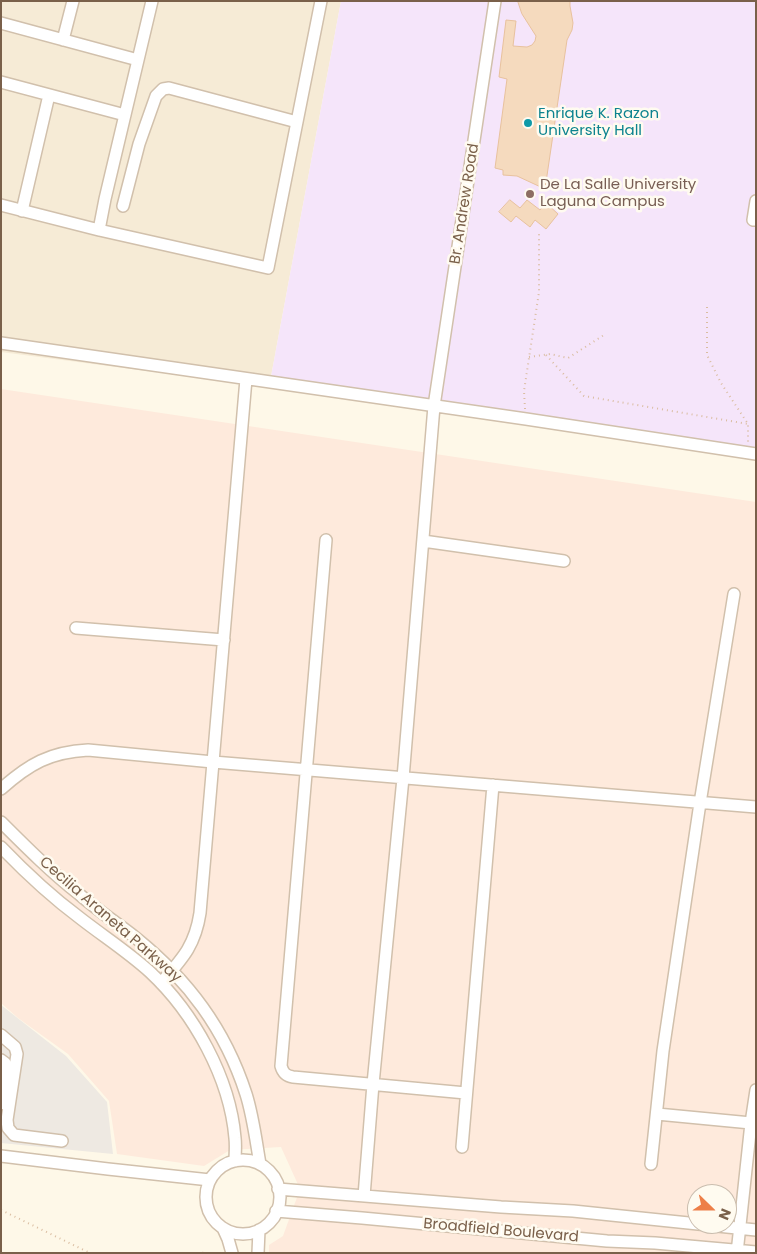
<!DOCTYPE html>
<style>
body{margin:0}
#map{position:relative;width:757px;height:1254px;overflow:hidden;background:#fef8e8;font-family:Poppins,sans-serif}
canvas{display:block}
.frame{position:absolute;inset:0;border:2px solid #7a604a;pointer-events:none}
.north{position:absolute;left:687px;top:1184px;width:50px;height:50px;box-sizing:border-box;background:#fffbf0;border:1px solid #cabdae;border-radius:50%;rotate:112deg;font-size:14px;font-weight:700;line-height:20px;text-align:center;color:#7a604a}
.north::after{content:'';display:block;margin:auto;width:18px;height:22px;background:#ed7f48;clip-path:polygon(50% 0,100% 100%,50% 72%,0 100%)}
</style>
<div id="map">
<canvas width="757" height="1254"></canvas>
<div class="frame"></div>
<div class="north">N</div>
</div>
<script>
const g = document.querySelector('canvas').getContext('2d');
g.lineJoin = 'round';
function paint(path, color) { g.fillStyle = color; g.fill(path, 'evenodd'); }
function strokePath(path, color, width, dash) { g.strokeStyle = color; g.lineWidth = width; g.lineCap = dash ? 'butt' : 'round'; g.setLineDash(dash || []); g.stroke(path); }
function write(font, color, halo, rows, align = 'center') {
  g.font = font + ' Poppins,sans-serif'; g.lineWidth = 5; g.setLineDash([]); g.textBaseline = 'middle'; g.strokeStyle = halo; g.fillStyle = color; for (const [text, x, y, turn = 0] of rows) {
    g.save(); g.translate(x, y); g.rotate((+turn || 0) * Math.PI / 180); g.textAlign = isNaN(turn) ? turn : align; if (halo) g.strokeText(text, 0, 0); g.fillText(text, 0, 0); g.restore();
  }
}
paint(new Path2D(`
 M 1,1 L 341,1 L 269,387 L 1,352 Z`), '#f6ebd6');
paint(new Path2D(`
 M 1,389 L 756,502 L 756,1253 L 269,1253 L 269,1245 L 283,1236 L 300,1189 L 281,1147 L 230,1150 L 204,1166 L 117,1154 L 109,1101 L 68,1054 L 18,1018 L 1,1003 ZM 697,1194 L 727,1194 L 727,1224 L 697,1224 Z`), '#feeadc');
paint(new Path2D(`
 M 1,1005 L 66,1056 L 107,1102 L 113,1154 L 1,1143 Z`), '#eee9e2');
paint(new Path2D(`
 M 341,1 L 756,1 L 756,454 L 269,387 Z`), '#f5e5fa');
const building = new Path2D(`
 M 518,1 L 570,1 L 570,6 L 573,23 L 572,30 L 567,40 L 545,189 L 517,176 L 503,175 L 503,170 L 495,168 L 507,79 L 499,77 L 506,20 L 516,21 L 513,46 L 527,47 L 532,45 L 535,41 L 536,36 L 522,14 Z
 M 510,200 L 520,208 L 527,200 L 540,210 L 546,203 L 558,214 L 546,229 L 535,220 L 530,227 L 516,216 L 511,222 L 499,212 Z`);
paint(building, '#f5dabe');
strokePath(building, '#e8c29e', 1);
const minor = new Path2D(`
 M 1,23 L 138,60
 M 63,40 L 73,1
 M 1,82 L 125,115
 M 756,201 L 753,220 L 756,220
 M 1,205 L 99,230 L 105,199 L 152,1
 M 123,206 L 139,144 L 156,96 L 163,89 L 169,88 L 297,122
 M 22,211 L 49,95
 M 99,230 L 268,268 L 321,1
 M 1,343 L 526,419 L 756,454
 M 326,540 L 281,1066 C 283,1073 286,1076 293,1077 L 466,1093
 M 423,541 L 564,561
 M 76,628 L 224,640
 M 1,789 C 29,764 50,752 88,750 L 213,762 L 756,807
 M 1,822 C 26,847 51,872 79,894 C 97,910 117,923 136,938 C 188,980 225,1029 246,1094 C 253,1116 256,1141 260,1164
 M 1,847 C 25,872 52,897 80,918 C 103,936 128,952 150,972 C 194,1013 230,1078 235,1138 C 236,1146 235,1154 235,1161
 M 161,983 C 182,959 195,946 200,913 L 246,379
 M 1,1035 L 15,1047 L 17,1054 L 7,1120 L 8,1128 L 14,1135 L 62,1141
 M 1,1060 L 5,1063 L 6,1067 L 1,1104
 M 657,1114 L 751,1123
 M 462,1147 L 493,785
 M 1,1156 L 108,1169 L 210,1180
 M206 1197a37 37 0 1 1 74 0a37 37 0 1 1-74 0Z
 M 651,1164 L 663,1051 L 700,803 L 734,594
 M 278,1189 L 501,1207 L 573,1211 L 756,1230
 M 364,1196 L 373,1084 L 403,778 L 434,406 L 495,1
 M 276,1211 L 362,1218 L 607,1241 L 655,1243 L 756,1252
 M 223,1228 L 228,1239 L 232,1253
 M 258,1253 L 259,1230
 M 737,1253 L 751,1123 L 756,1090`);
strokePath(minor, '#d1c0ac', 14);
strokePath(new Path2D(`
 M 707,307 L 707,355 L 721,383 L 748,424 L 748,443
 M 546,355 L 584,396 L 748,424
 M 529,357 L 550,354 L 568,358 L 604,335
 M 525,409 L 524,391 L 539,292 L 539,232
 M 1,1210 L 90,1253
 M 203,1253 L 206,1249`), '#dabda1', 2, [1, 4]);
strokePath(minor, '#fff', 11);
for (const [x, y, r, color] of [
 [528,123,5,"#0f9aa8"],
 [530,194,5,"#8d6e63"]
]) { const dot = new Path2D(); dot.arc(x, y, r, 0, 2 * Math.PI); g.fillStyle = color; g.fill(dot); strokePath(dot, '#fffbf0', 2); }
write('15px', '#0d838f', '#fffbf0', [
 ["Enrique K. Razon",538,114],
 ["University Hall",538,131]
], 'left');
write('15px', '#785e54', '#fffbf0', [
 ["De La Salle University",540,185],
 ["Laguna Campus",540,202]
], 'left');
write('15px', '#7a604a', '#fffbf0', [
 ["Br. Andrew Road",465,204,-81],
 ["Cecilia Araneta Parkway",110,920,41],
 ["Broadfield Boulevard",501,1231,5]
]);
</script>
